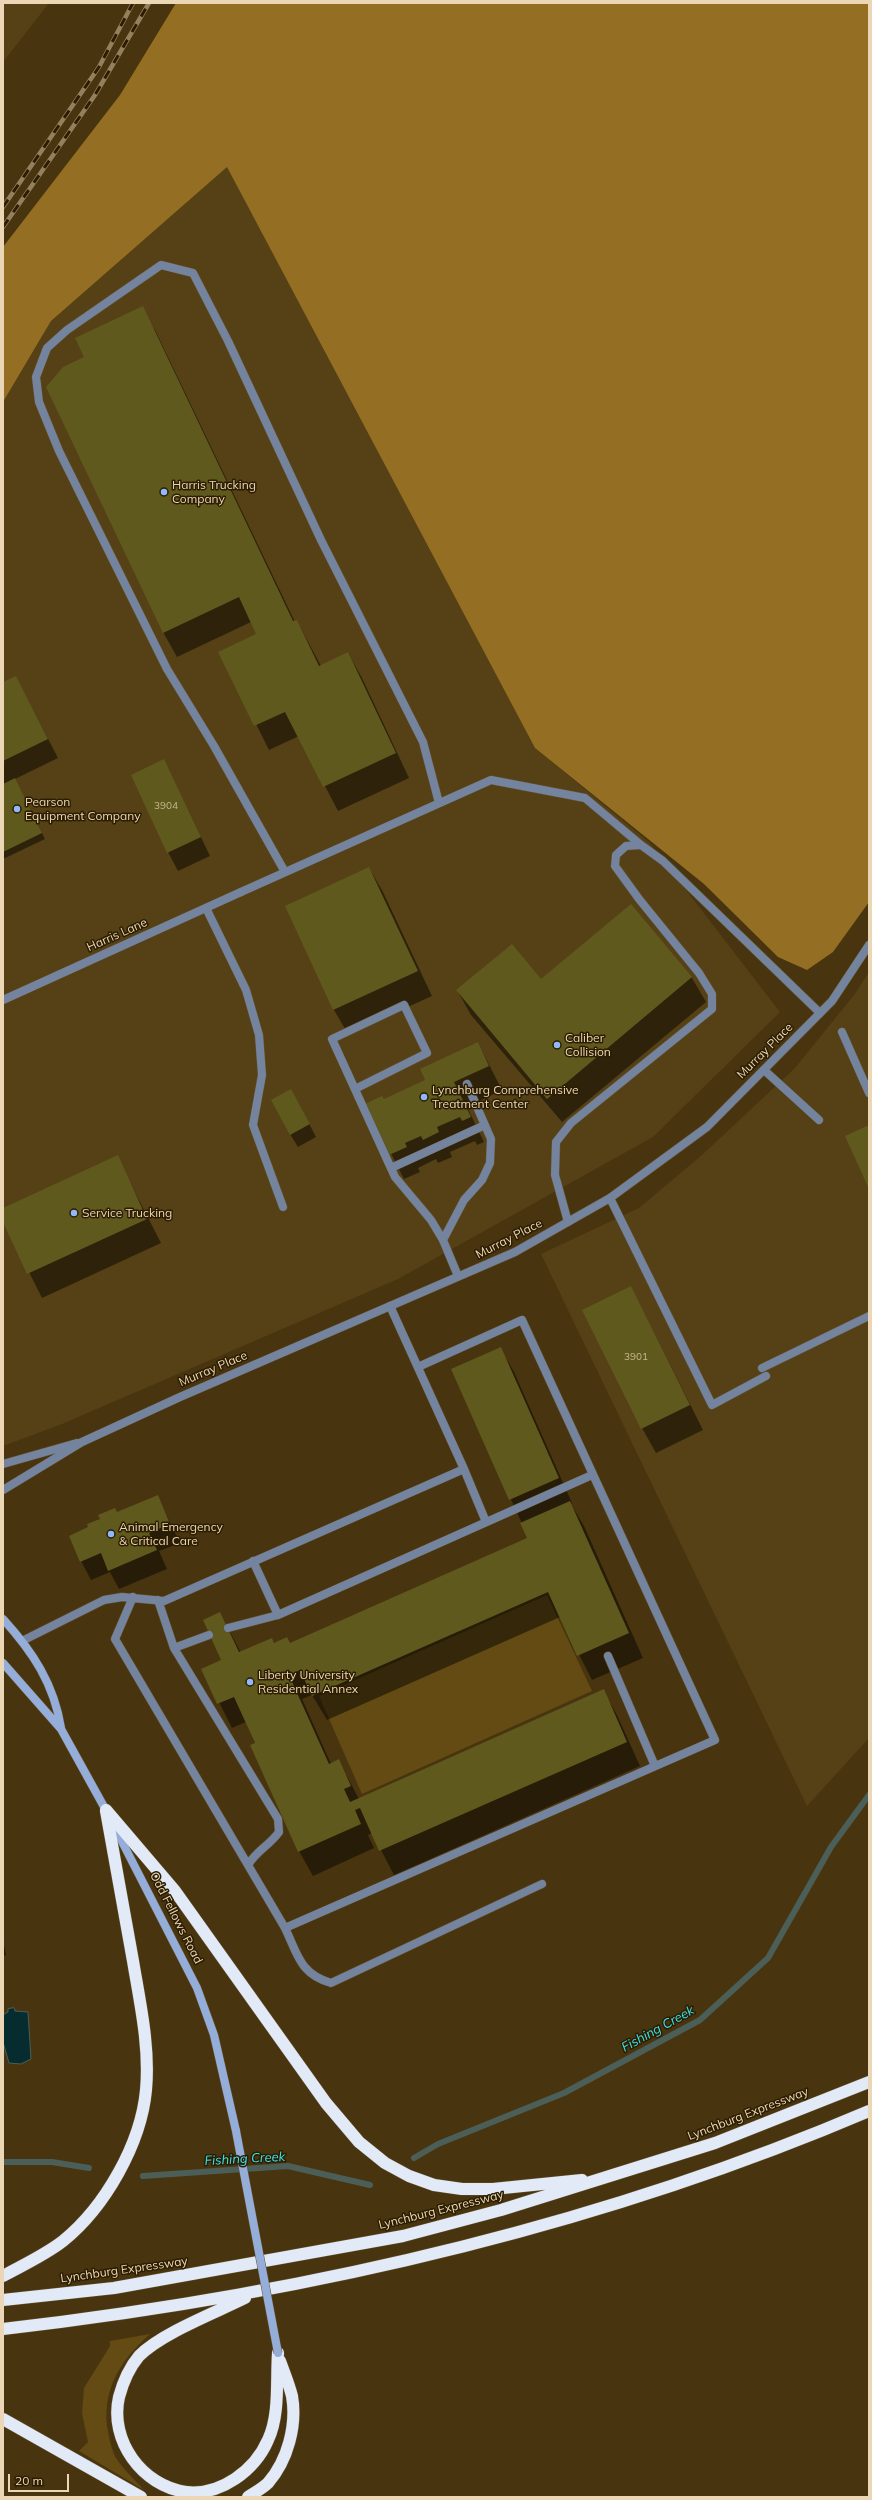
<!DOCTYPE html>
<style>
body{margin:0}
#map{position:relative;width:872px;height:2500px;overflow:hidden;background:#48350f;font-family:Mulish,sans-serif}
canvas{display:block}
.frame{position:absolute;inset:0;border:4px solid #ebd7b6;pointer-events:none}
.scale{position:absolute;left:8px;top:2474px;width:61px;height:18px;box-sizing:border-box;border:2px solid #ebd7b6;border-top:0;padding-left:5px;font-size:12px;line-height:14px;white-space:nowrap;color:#ebd7b6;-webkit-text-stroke:3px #2c1d00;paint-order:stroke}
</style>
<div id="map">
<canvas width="872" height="2500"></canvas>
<div class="frame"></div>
<div class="scale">20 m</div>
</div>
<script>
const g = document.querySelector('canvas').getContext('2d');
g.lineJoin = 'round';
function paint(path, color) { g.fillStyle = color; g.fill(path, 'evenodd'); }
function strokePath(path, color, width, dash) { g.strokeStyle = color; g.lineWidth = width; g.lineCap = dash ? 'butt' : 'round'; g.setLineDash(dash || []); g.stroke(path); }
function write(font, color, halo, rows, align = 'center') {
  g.font = font + ' Mulish,sans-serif'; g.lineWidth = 3; g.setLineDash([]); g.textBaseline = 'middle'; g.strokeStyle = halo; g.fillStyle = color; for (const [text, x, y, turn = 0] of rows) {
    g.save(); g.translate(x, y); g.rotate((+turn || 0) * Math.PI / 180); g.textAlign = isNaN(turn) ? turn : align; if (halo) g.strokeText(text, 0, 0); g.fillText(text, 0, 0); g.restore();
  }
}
paint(new Path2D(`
 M 3,3 L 49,3 L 3,62 Z
 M 227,166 L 535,748 L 649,842 L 780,1012 L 653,1137 L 398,1279 L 62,1424 L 3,1446 L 3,402 L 51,321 Z
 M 869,972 L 869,1738 L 807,1806 L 541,1254 L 639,1208 L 702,1155 L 795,1068 L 854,995 Z`), '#564116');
paint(new Path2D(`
 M 547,1595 L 592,1691 L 362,1794 L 319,1696 Z
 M 150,2334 C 122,2359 103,2387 107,2426 C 109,2436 111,2449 116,2458 C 124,2470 135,2480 144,2490 L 79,2451 L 88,2442 L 82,2413 L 84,2388 L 110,2346 L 110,2341 Z`), '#644a13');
paint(new Path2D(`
 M 176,3 L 869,3 L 869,902 L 833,952 L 807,970 L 778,957 L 704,884 L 535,748 L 227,167 L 51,321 L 3,402 L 3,247 L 120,95 Z`), '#936e23');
const water = new Path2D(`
 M 14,2008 L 15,2011 L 28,2012 L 31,2059 L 21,2064 L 9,2063 L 3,2042 L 3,2015 L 8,2012 L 8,2009 Z`);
paint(water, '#072c2f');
strokePath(water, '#4b5f58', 1);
paint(new Path2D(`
 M 142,308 L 156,332 L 295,622 L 297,621 L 321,666 L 348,653 L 362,678 L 409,778 L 338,811 L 299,736 L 269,750 L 220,652 L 257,634 L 251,622 L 177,657 L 163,632 L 86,357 Z
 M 16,677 L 58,758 L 15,779 L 45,839 L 3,859 L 3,683 Z
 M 164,760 L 210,856 L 178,871 L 168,852 Z
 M 369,868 L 383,892 L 432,996 L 348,1034 L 334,1010 L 286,907 Z
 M 631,905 L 692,978 L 706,1002 L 562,1122 L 471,1015 L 457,990 L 541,981 Z
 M 478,1043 L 502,1090 L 467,1107 L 484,1142 L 477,1145 L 475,1141 L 450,1152 L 452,1157 L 438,1163 L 436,1159 L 418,1168 L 420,1172 L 404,1179 L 366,1104 L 384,1100 L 427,1080 Z
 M 298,1102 L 316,1137 L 298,1147 L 290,1134 Z
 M 117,1157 L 161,1243 L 42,1298 L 3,1220 L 3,1209 Z
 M 631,1287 L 703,1430 L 656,1453 L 642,1428 Z
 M 500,1348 L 514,1372 L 572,1503 L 571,1504 L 584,1526 L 643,1658 L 592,1680 L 560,1617 L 327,1720 L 312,1695 L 302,1699 L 331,1764 L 339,1761 L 359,1799 L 603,1691 L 617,1715 L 640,1766 L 394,1875 L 372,1833 L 368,1835 L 374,1848 L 313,1876 L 299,1851 L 246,1722 L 232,1728 L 203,1670 L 222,1661 L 220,1613 L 241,1653 L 272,1639 L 275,1644 L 290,1644 L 529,1539 L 452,1369 Z
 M 157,1496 L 180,1543 L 159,1551 L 167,1569 L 119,1589 L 110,1572 L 91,1580 L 81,1561 L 117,1513 Z
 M 3,1940 L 6,1955 L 3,1956 Z`), '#0007');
strokePath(new Path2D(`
 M 414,2158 L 438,2144 L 564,2093 L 700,2020 L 768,1958 L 831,1847 L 869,1795
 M 3,2162 L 52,2162 L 89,2168
 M 143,2176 L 288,2166 L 370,2185`), '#4b5f58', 6);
paint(new Path2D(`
 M 143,306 L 293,621 L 297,620 L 319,666 L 348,652 L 396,753 L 323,787 L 285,712 L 254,726 L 218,652 L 256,634 L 239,597 L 163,633 L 46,387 L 63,367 L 84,357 L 75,338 Z
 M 16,676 L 48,739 L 3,761 L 3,682 Z
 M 164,759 L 201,837 L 167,853 L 131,775 Z
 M 15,778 L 42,833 L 3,852 L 3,784 Z
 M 369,867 L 418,971 L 333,1010 L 285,906 Z
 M 631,904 L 692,977 L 547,1099 L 456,990 L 512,944 L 541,979 Z
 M 478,1042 L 489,1066 L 454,1082 L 471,1117 L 462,1121 L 460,1117 L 437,1127 L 439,1132 L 423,1140 L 421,1136 L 405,1143 L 407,1147 L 389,1155 L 365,1104 L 382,1096 L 384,1099 L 425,1080 L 420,1069 Z
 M 291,1089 L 310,1124 L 290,1135 L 271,1100 Z
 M 869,1125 L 869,1189 L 845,1136 Z
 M 118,1155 L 147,1219 L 27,1274 L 3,1222 L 3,1208 Z
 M 631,1286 L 690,1405 L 641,1429 L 582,1310 Z
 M 501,1347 L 559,1478 L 509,1500 L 451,1369 Z
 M 158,1495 L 170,1524 L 149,1533 L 157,1550 L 108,1571 L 101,1553 L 80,1562 L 69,1536 L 88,1527 L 87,1524 L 100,1519 L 98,1515 L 115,1508 L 117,1512 Z
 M 570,1501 L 629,1633 L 577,1656 L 548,1592 L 312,1696 L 300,1670 L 289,1675 L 329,1764 L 339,1759 L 351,1786 L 344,1789 L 350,1802 L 604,1689 L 627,1742 L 379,1851 L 360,1808 L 355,1810 L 361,1824 L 298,1852 L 250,1745 L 255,1743 L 234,1697 L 217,1704 L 201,1669 L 221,1660 L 203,1620 L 220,1612 L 239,1652 L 272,1638 L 274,1643 L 287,1637 L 290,1643 L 527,1538 L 520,1523 Z`), '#60591d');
const lane = new Path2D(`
 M 285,872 L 214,746 L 167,669 L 59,451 L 39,402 L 36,377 L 47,348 L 67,330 L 161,265 L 193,273 L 228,341 L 321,540 L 423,742 L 439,803
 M 241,892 L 491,780 L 585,798 L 641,845
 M 206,908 L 246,990 L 259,1035 L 262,1075 L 253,1125 L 283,1207
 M 842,1032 L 869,1093
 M 764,1070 L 819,1120
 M 355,1089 L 427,1053 L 404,1005 L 332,1039 L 395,1177 L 431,1220 L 443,1240 L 458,1276
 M 391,1168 L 485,1125
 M 610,1198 L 712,1405 L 766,1376
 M 568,1222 L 555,1175 L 556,1142 L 571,1123 L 712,1009 L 712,994 L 699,973 L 639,899 L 615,866 L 616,855 L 626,846 L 641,845 L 663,861 L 820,1013
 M 443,1240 L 464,1200 L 482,1180 L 490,1163 L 491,1139 L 467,1084
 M 762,1368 L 869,1316
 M 464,1469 L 486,1522
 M 253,1561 L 278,1615
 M 133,1597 L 115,1639 L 285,1928 L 715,1740 L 522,1320 L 418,1367
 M 158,1600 L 174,1648 L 278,1819 L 279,1832 C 270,1845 256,1851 248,1865
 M 228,1628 L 278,1615 L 592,1475
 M 22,1641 L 104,1600 L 122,1597 L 164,1601 L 464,1469 L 390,1306
 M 174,1648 L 209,1635
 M 608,1656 L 655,1766
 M 285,1928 C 298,1955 300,1974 331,1983 L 542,1884`);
const street = new Path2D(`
 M 3,1000 L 241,892
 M 3,1464 L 77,1443
 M 3,1490 L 82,1442 L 180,1397 L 515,1252 L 610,1198 L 707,1127 L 832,1001 L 869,945`);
const secondary = new Path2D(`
 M 3,1619 C 33,1652 54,1684 61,1728
 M 3,1663 L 61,1729 L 108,1814
 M 114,1826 L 197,1988 L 214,2035 L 236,2131`);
const highway = new Path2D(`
 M 106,1810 L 175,1891 L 326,2103 L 359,2142 L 385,2163 L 409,2176 L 434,2185 L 462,2189 L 493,2189 L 582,2180
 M 3,2276 C 23,2265 45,2255 63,2241 C 105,2207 141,2144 146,2090 C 150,2047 140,2003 133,1961 C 124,1911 115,1861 106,1811
 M 245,2298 C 215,2313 162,2333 139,2356 C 129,2368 123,2382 119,2397 C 109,2440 142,2486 186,2492 C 221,2496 255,2470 268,2440 C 280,2415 276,2380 278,2353
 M 3,2300 L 114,2288 L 403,2236 L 501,2210 L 715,2143 L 869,2082
 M 3,2329 C 299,2295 595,2228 869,2111
 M 3,2419 L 141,2497
 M 248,2497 C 254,2493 263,2488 268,2483 C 288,2460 297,2425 292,2396 C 289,2384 284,2372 280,2361`);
strokePath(lane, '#65522d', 9);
strokePath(street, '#65522d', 9);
strokePath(secondary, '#65522d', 9);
strokePath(highway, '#65522d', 13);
strokePath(lane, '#74849f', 8);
strokePath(street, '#74849f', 8);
strokePath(secondary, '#95add9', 8);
strokePath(highway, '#e2eaf8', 12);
const rail = new Path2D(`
 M 3,207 L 99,67 L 133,3
 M 3,227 L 95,95 L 149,3`);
strokePath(rail, '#94805c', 4.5);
strokePath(rail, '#2c1d00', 3, [9]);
const secondaryBridge = new Path2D(`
 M 236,2131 L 278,2353`);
strokePath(secondaryBridge, '#65522d', 9, []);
strokePath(secondaryBridge, '#95add9', 8);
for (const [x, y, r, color] of [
 [164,492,4,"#91b8fd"],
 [17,809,4,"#91b8fd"],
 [557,1045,4,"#91b8fd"],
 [424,1097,4,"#91b8fd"],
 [74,1213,4,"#91b8fd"],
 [111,1534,4,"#91b8fd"],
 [250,1682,4,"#91b8fd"]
]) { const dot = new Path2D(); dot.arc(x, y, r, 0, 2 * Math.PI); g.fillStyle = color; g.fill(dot); strokePath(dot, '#2c1d00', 1.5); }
write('10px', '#c8b890', null, [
 ["3904",166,806],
 ["3901",636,1357]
]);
write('12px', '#ebd7b6', '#2c1d00', [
 ["Harris Trucking",172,485],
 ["Company",172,499],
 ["Pearson",25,802],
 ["Equipment Company",25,816],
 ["Caliber",565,1038],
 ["Collision",565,1052],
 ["Lynchburg Comprehensive",432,1090],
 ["Treatment Center",432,1104],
 ["Service Trucking",82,1213],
 ["Animal Emergency",119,1527],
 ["& Critical Care",119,1541],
 ["Liberty University",258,1675],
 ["Residential Annex",258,1689]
], 'left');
write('12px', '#ebd7b6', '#2c1d00', [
 ["Harris Lane",117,935,-24],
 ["Murray Place",765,1051,-45],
 ["Murray Place",509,1239,-27],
 ["Murray Place",213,1369,-23],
 ["Odd Fellows Road",176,1918,63],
 ["Lynchburg Expressway",748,2114,-21],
 ["Lynchburg Expressway",441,2210,-14],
 ["Lynchburg Expressway",124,2270,-8]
]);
write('italic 13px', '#3ae2ed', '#2c1d00', [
 ["Fishing Creek",658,2029,-29],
 ["Fishing Creek",245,2159,-3]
]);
</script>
